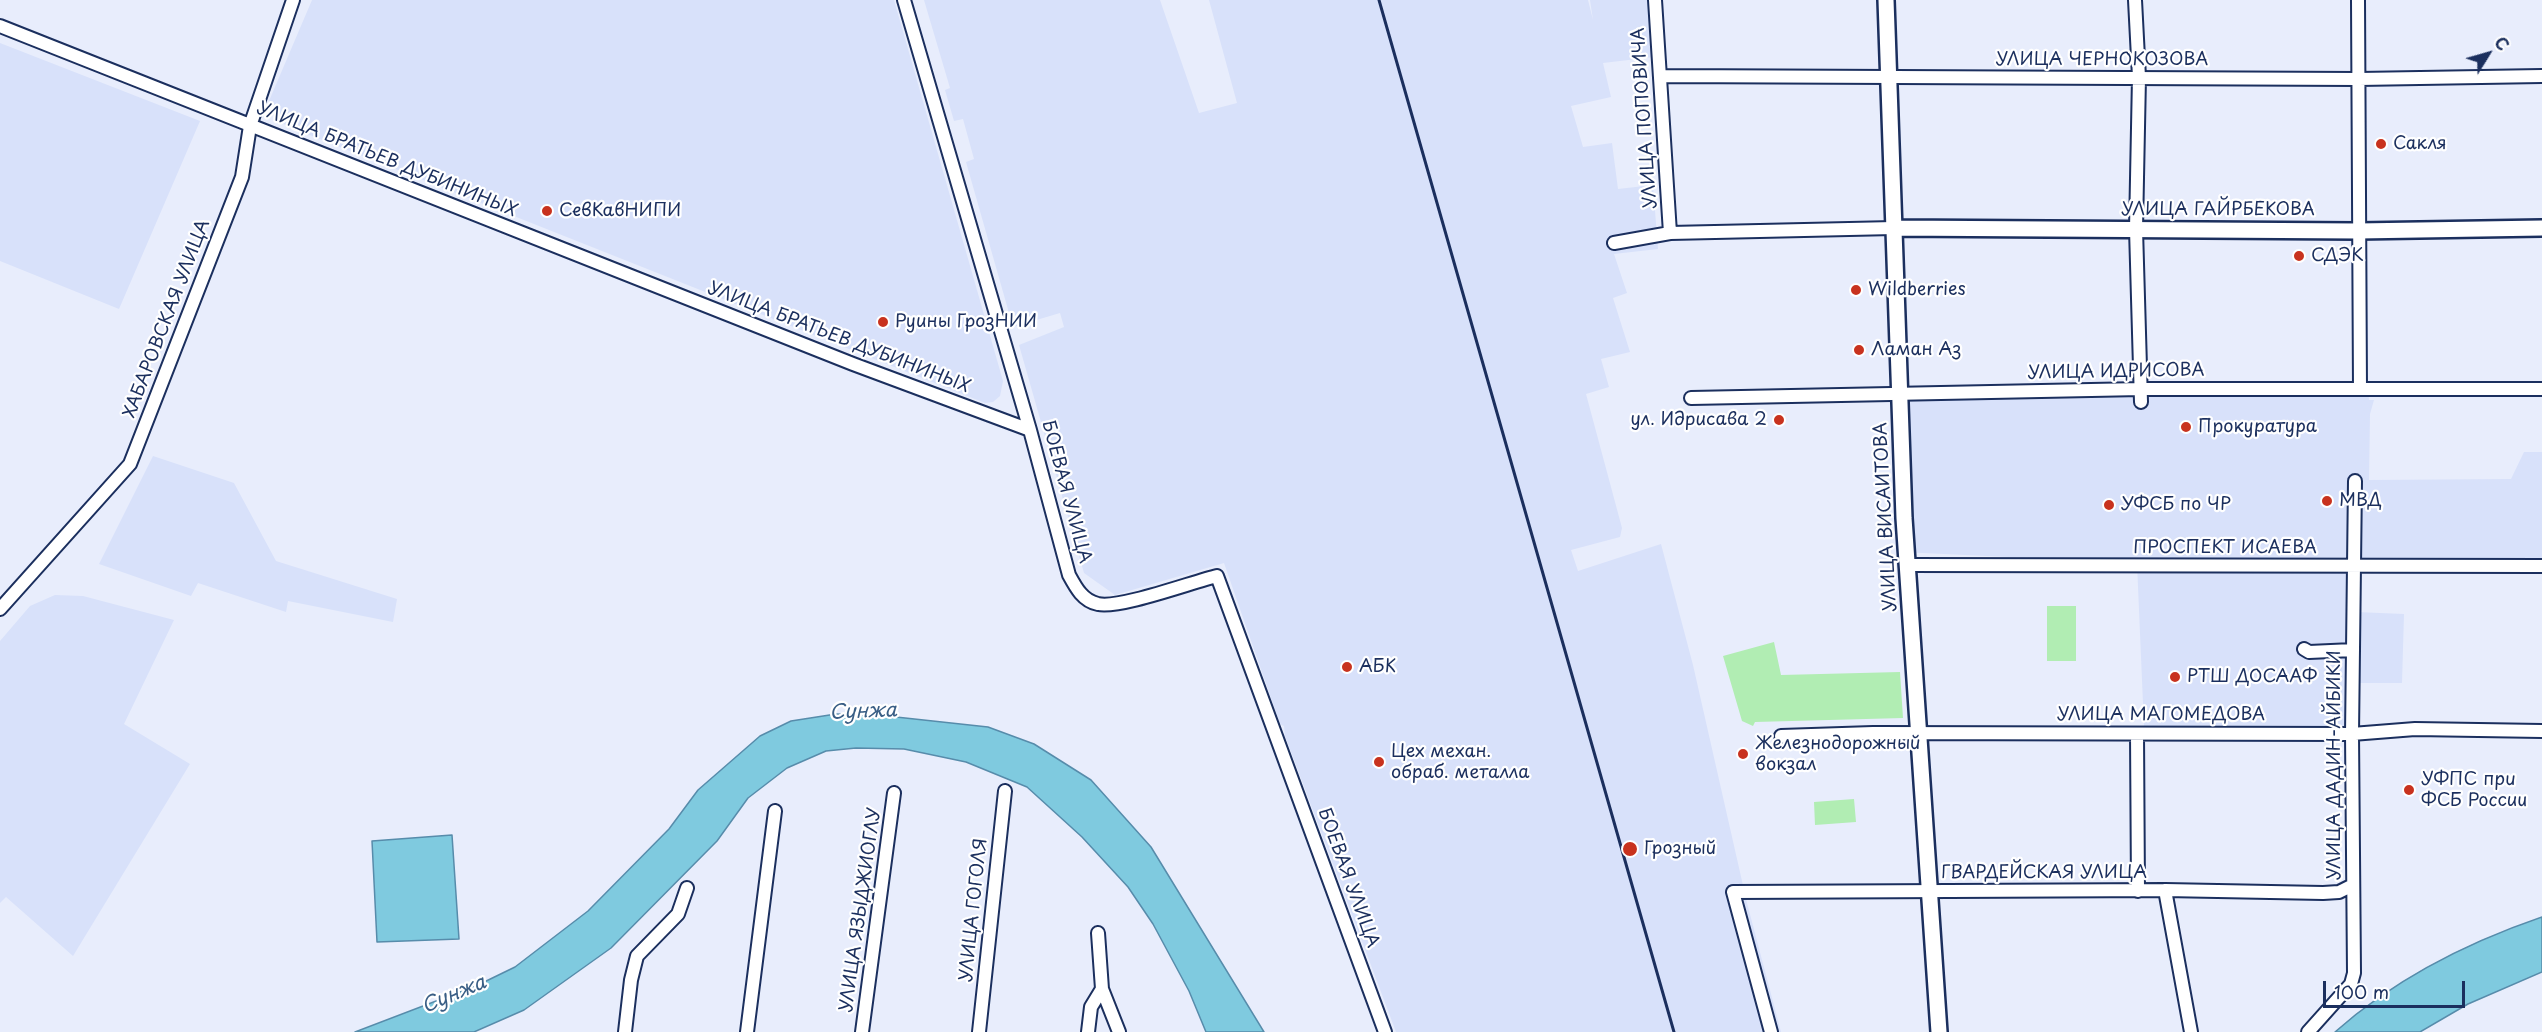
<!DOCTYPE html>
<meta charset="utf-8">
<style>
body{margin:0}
#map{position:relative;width:2542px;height:1032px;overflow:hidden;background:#e8edfc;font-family:"Playpen Sans",sans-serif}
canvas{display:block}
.north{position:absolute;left:2458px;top:24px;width:60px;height:60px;-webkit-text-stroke:4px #fff;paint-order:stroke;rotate:53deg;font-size:16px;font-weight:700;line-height:24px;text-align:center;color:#1b2f5e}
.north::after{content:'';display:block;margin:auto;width:21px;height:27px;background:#1b2f5e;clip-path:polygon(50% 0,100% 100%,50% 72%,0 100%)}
.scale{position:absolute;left:2323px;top:981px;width:142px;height:27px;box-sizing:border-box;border:3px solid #1b2f5e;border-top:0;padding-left:8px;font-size:18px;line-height:21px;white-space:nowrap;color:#1b2f5e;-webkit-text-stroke:4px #fff;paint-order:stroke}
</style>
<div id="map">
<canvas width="2542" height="1032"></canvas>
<div class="north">С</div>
<div class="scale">100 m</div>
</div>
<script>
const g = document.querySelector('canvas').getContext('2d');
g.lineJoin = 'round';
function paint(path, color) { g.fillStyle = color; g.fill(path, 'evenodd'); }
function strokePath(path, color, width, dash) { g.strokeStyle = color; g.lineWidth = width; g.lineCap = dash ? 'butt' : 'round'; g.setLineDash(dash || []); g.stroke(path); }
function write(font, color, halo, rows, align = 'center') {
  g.font = font + ' "Playpen Sans",sans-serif'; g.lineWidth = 4.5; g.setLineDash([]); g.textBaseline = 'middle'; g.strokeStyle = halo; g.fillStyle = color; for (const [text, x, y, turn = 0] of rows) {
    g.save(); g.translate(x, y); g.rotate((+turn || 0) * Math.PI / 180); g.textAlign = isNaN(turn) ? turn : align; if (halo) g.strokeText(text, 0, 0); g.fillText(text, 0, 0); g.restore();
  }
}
paint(new Path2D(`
 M 312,0 L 894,0 L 1003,381 L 1000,396 L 993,402 L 985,403 L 287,126 L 277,120 L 270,111 L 269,101 Z
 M 924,0 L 1160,0 L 1199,113 L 1237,103 L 1209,0 L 1588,0 L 1593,20 L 1590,0 L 1650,0 L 1654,57 L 1603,63 L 1611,97 L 1571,106 L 1583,147 L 1612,143 L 1618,189 L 1653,185 L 1658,249 L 1614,254 L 1627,293 L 1613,298 L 1630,352 L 1601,359 L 1609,387 L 1586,394 L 1622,528 L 1620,537 L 1571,550 L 1578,571 L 1661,544 L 1693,665 L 1747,903 L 1781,1032 L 1396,1032 L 1285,736 L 1284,726 L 1280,724 L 1224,563 L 1115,595 L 1084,573 L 1019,345 L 1064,327 L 1060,313 L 1013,327 L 966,162 L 974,159 L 963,119 L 954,121 L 945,90 L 950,88 Z
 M 0,43 L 200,121 L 119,309 L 0,261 Z
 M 2368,387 L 2369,400 L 2374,400 L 2370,414 L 2369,480 L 2511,479 L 2524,452 L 2542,452 L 2542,572 L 2357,571 L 2356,612 L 2404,614 L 2402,683 L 2356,683 L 2355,733 L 2144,727 L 2137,563 L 1901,552 L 1893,391 Z
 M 153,456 L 234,483 L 276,561 L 397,599 L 393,622 L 288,601 L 286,612 L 198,583 L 191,596 L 99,564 Z
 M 55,595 L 83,596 L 174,620 L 124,724 L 190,764 L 73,956 L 6,897 L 0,903 L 0,641 L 30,606 Z`), '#d8e1fa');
paint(new Path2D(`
 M 2047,606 L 2076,606 L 2076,661 L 2047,661 Z
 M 1774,642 L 1781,675 L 1900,672 L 1903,718 L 1755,722 L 1753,726 L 1742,721 L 1723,656 Z
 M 1854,799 L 1856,822 L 1815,825 L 1814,802 Z`), '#b1edb3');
const water = new Path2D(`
 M 836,714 L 896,717 L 988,727 L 1034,744 L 1091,780 L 1151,847 L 1264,1032 L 1206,1032 L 1189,991 L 1153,924 L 1128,887 L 1082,837 L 1027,787 L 966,762 L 904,749 L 856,748 L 826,751 L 787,768 L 748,798 L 717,841 L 611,948 L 524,1010 L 474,1032 L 355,1032 L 478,985 L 515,967 L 588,911 L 669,829 L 698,790 L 760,736 L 791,721 Z
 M 452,835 L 459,939 L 377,942 L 372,841 Z
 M 2542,917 L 2542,972 L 2468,1004 L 2420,1032 L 2335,1032 C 2396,978 2466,943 2542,917 Z`);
paint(water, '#7fcadf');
strokePath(water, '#578cab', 1.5);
const minor = new Path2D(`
 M 904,0 L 1030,430 L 1069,575 C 1076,588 1083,601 1098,604 C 1119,609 1192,582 1217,576 L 1385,1032
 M 1655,0 L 1670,233
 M 2135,0 L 2139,77 L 2136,229 L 2141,402
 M 2358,0 L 2360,389
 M 0,26 L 853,364 L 1030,430
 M 1661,76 L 2359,79 L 2542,76
 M 1614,243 L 1670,233 L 1894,228
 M 1691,398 L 2141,389 L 2542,389
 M 1907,565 L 2542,566
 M 0,609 L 130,464 L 242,177 L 250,126 L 293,0
 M 2304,649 L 2309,652 L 2353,650
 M 2137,734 L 2138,891
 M 1781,736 L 1873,733 L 2352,734 L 2415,729 L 2542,731
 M 2165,890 L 2191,1032
 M 1098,933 L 1102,989 L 1119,1032
 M 625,1032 L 631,980 L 637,956 L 678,914 L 687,888
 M 747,1032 L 775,811
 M 862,1032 L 894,793
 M 979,1032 L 1005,791
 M 1088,1032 L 1091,1007 L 1102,989
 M 1771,1032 L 1733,892 L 2165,890 L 2323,893 L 2339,892 L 2353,885
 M 2308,1032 L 2351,984 L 2354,973 L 2352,734 L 2355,481`);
const major = new Path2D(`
 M 1886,0 L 1904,518 L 1939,1032
 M 1894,228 L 2358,231 L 2542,228`);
strokePath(minor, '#1b2f5e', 16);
strokePath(major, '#1b2f5e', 20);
strokePath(minor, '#fff', 12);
strokePath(major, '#fff', 15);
strokePath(new Path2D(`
 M 1379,0 L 1674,1032`), '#1b2f5e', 3);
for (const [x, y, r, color] of [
 [2381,144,6,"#c8321e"],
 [547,211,6,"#c8321e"],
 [2299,256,6,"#c8321e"],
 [1856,290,6,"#c8321e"],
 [883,322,6,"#c8321e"],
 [1859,350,6,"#c8321e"],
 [1779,420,6,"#c8321e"],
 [2186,427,6,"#c8321e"],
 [2327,501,6,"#c8321e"],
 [2109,505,6,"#c8321e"],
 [1347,667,6,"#c8321e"],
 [2175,677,6,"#c8321e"],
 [1743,754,6,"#c8321e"],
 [1379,762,6,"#c8321e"],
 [2409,790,6,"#c8321e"],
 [1630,849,8,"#c8321e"]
]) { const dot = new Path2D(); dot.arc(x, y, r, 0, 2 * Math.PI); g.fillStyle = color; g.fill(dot); strokePath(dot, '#fff', 2); }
write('18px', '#1b2f5e', '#fff', [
 ["УЛИЦА ЧЕРНОКОЗОВА",2102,60],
 ["УЛИЦА ПОПОВИЧА",1645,118,-94],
 ["УЛИЦА БРАТЬЕВ ДУБИНИНЫХ",387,160,22],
 ["УЛИЦА ГАЙРБЕКОВА",2218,210],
 ["ХАБАРОВСКАЯ УЛИЦА",167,319,-69],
 ["УЛИЦА БРАТЬЕВ ДУБИНИНЫХ",839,338,21],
 ["УЛИЦА ИДРИСОВА",2116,372,-1],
 ["БОЕВАЯ УЛИЦА",1066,492,75],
 ["УЛИЦА ВИСАИТОВА",1886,517,-93],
 ["ПРОСПЕКТ ИСАЕВА",2225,548],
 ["УЛИЦА МАГОМЕДОВА",2161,715],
 ["УЛИЦА ДАДИН-АЙБИКИ",2335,765,-90],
 ["ГВАРДЕЙСКАЯ УЛИЦА",2044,873],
 ["БОЕВАЯ УЛИЦА",1348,878,70],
 ["УЛИЦА ЯЗЫДЖИОГЛУ",861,910,-82],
 ["УЛИЦА ГОГОЛЯ",974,910,-84]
]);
write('18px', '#1b2f5e', '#fff', [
 ["Сакля",2393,144],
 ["СевКавНИПИ",559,211],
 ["СДЭК",2311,256],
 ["Wildberries",1868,290],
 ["Руины ГрозНИИ",895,322],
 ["Ламан Аз",1871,350],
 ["ул. Идрисава 2",1767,420,"right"],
 ["Прокуратура",2198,427],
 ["МВД",2339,501],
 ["УФСБ по ЧР",2121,505],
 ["АБК",1359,667],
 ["РТШ ДОСААФ",2187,677],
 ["Железнодорожный",1755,744],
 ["вокзал",1755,765],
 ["Цех механ.",1391,752],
 ["обраб. металла",1391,773],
 ["УФПС при",2421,780],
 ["ФСБ России",2421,801],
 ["Грозный",1644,849]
], 'left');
write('italic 20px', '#395e85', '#fff', [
 ["Сунжа",863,712,-2],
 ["Сунжа",454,995,-23]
]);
</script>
